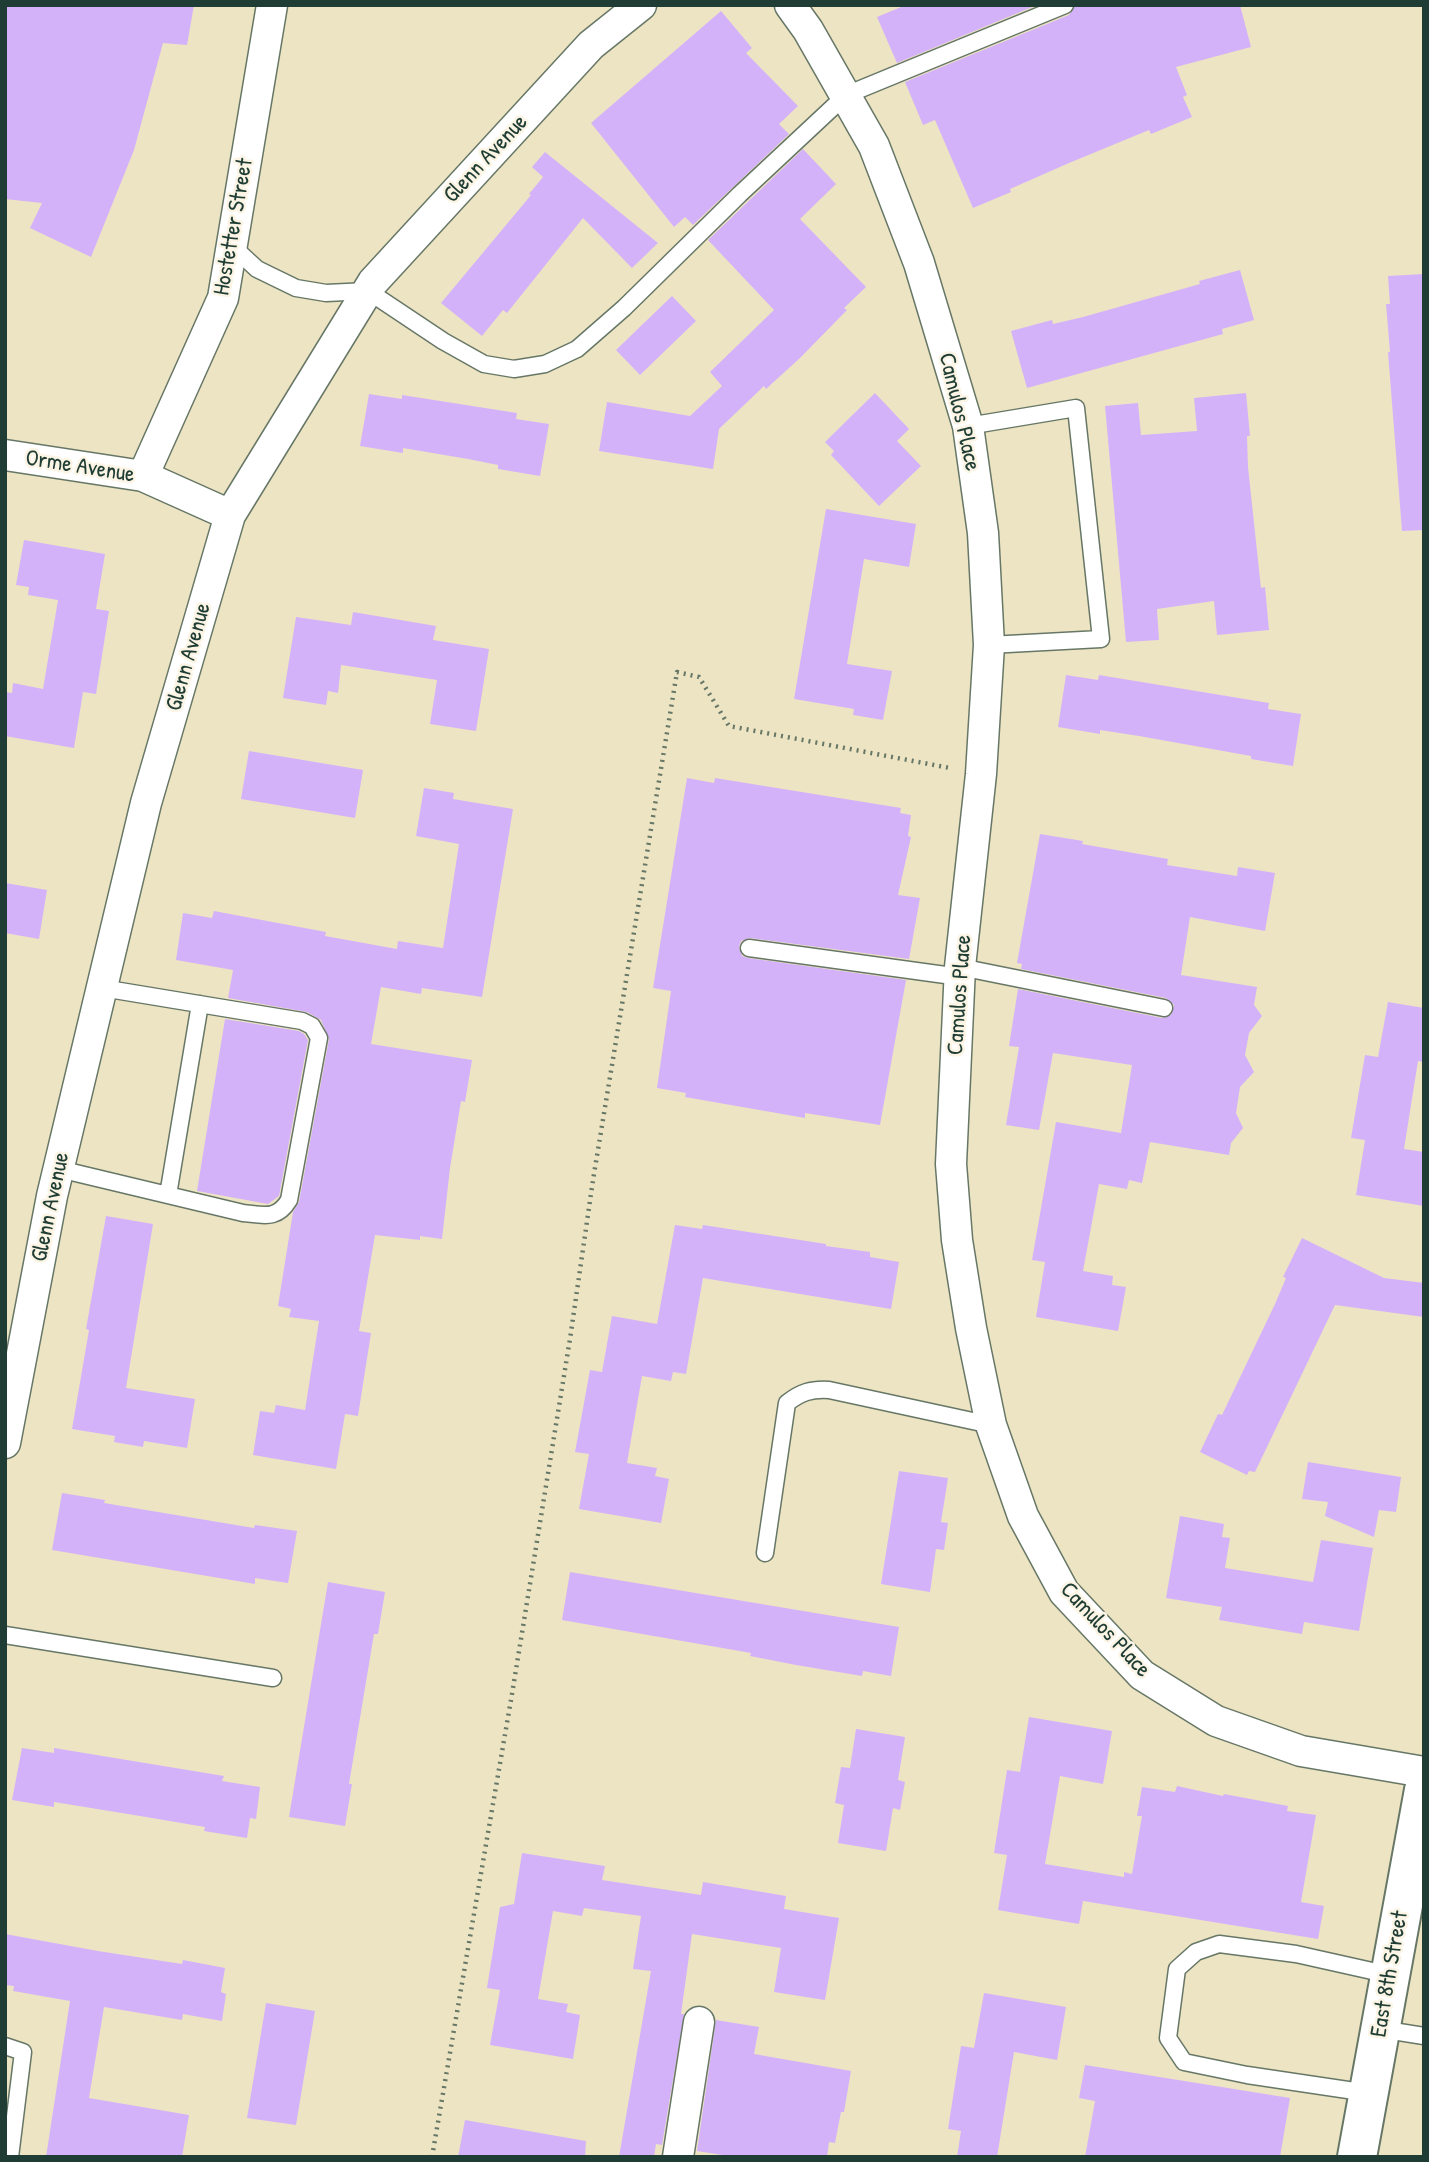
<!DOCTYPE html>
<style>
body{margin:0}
#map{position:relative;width:1429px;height:2162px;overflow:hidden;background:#ede4c4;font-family:"Patrick Hand",sans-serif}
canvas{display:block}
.frame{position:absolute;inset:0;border:7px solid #1f3d34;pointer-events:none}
</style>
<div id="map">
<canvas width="1429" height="2162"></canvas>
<div class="frame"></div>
</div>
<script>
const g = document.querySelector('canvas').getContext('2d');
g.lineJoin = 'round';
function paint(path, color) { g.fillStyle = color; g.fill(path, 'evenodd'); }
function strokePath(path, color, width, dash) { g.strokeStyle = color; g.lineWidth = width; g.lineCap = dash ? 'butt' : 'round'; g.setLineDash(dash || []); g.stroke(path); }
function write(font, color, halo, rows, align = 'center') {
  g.font = font + ' "Patrick Hand",sans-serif'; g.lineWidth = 5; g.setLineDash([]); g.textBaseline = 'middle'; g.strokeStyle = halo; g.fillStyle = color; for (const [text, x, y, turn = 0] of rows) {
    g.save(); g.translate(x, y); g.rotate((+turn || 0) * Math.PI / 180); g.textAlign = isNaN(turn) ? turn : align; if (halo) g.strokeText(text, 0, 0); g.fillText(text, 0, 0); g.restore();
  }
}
paint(new Path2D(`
 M 5,5 L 194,5 L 187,45 L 163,43 L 134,150 L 91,257 L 30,228 L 42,203 L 5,199 Z
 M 906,5 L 1037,5 L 897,63 L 877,17 Z
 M 1075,5 L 1240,5 L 1251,47 L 1176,67 L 1187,95 L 1183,97 L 1192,117 L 1151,134 L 1149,130 L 1069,163 L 1010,189 L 1011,192 L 973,208 L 935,120 L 923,125 L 905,82 L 1069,15 Z
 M 721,11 L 752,48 L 746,53 L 798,106 L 779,124 L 789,134 L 693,225 L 685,217 L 674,227 L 591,123 Z
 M 803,149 L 836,184 L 800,219 L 866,287 L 844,308 L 847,310 L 800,358 L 766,389 L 764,386 L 719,429 L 713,469 L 599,451 L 607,402 L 690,416 L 722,386 L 710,372 L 774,310 L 708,240 Z
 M 545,152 L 658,243 L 632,268 L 583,218 L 507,313 L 503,310 L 482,336 L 441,303 L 531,195 L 529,194 L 543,177 L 532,167 Z
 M 1240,270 L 1254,320 L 1222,329 L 1223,334 L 1027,388 L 1011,331 L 1052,320 L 1053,324 L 1083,317 L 1200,284 L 1199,281 Z
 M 1424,274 L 1424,530 L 1402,531 L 1388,352 L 1390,352 L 1386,304 L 1390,304 L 1388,276 Z
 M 672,296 L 696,321 L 640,375 L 616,350 Z
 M 875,393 L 909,429 L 897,441 L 921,466 L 879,506 L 831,455 L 834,451 L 825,442 Z
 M 1246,393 L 1250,436 L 1247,436 L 1248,467 L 1261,588 L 1265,587 L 1269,630 L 1217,635 L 1214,601 L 1157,609 L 1159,640 L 1126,642 L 1105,406 L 1138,403 L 1141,435 L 1197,431 L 1194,398 Z
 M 369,394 L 402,399 L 402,395 L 517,413 L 516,419 L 549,424 L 540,476 L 498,469 L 498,465 L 468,459 L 403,448 L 403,453 L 360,446 Z
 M 826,509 L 916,524 L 909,567 L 864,559 L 847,664 L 892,671 L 883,720 L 853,715 L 854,709 L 794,699 Z
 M 24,540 L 105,554 L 96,609 L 109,611 L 96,694 L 83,692 L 74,748 L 5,736 L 5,692 L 12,693 L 13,683 L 43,689 L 58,600 L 28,595 L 29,587 L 16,585 Z
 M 353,612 L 436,626 L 433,640 L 489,649 L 476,731 L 430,724 L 437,680 L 341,665 L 338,693 L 328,691 L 326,705 L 283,698 L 296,617 L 351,625 Z
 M 1066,675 L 1098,680 L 1099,675 L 1269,703 L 1268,709 L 1301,714 L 1293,766 L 1251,759 L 1251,756 L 1139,736 L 1100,730 L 1100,734 L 1058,727 Z
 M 249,751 L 363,770 L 355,818 L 241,799 Z
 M 687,778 L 714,783 L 715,778 L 901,808 L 900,813 L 911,815 L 908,836 L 911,837 L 898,895 L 920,898 L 909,959 L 750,938 L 741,941 L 739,947 L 742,956 L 748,958 L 906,980 L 880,1125 L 805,1113 L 805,1118 L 685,1097 L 686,1093 L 657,1088 L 671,991 L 653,988 Z
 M 424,788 L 454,793 L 453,799 L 513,809 L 482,997 L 422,988 L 421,994 L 381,987 L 371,1044 L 472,1060 L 465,1102 L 461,1101 L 450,1168 L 442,1239 L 420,1236 L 420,1240 L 375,1235 L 359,1331 L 371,1333 L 358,1416 L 345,1414 L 336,1469 L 253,1455 L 260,1411 L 274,1413 L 276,1405 L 305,1410 L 319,1321 L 289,1317 L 291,1309 L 278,1306 L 293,1212 L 299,1202 L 329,1039 L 321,1020 L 307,1012 L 228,998 L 233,970 L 176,960 L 183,913 L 212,918 L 214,911 L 326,932 L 325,936 L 397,949 L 398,941 L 443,948 L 459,844 L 416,836 Z
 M 1040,834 L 1083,841 L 1082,844 L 1168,859 L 1167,865 L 1237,876 L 1238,867 L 1275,873 L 1265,931 L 1190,917 L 1181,975 L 1257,987 L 1254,1005 L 1262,1016 L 1249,1033 L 1245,1055 L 1254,1072 L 1240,1087 L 1236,1113 L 1243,1128 L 1231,1143 L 1229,1155 L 1150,1142 L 1142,1183 L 1129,1180 L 1127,1189 L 1099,1184 L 1083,1271 L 1113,1276 L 1112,1285 L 1126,1287 L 1118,1331 L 1036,1317 L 1045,1262 L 1032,1260 L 1056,1122 L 1121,1133 L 1132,1065 L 1053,1053 L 1039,1130 L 1006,1125 L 1019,1047 L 1009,1046 L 1018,989 L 1162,1018 L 1171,1015 L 1174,1005 L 1166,998 L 1021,969 L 1022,964 L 1017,963 Z
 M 5,883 L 47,890 L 39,939 L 5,933 Z
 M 1388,1002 L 1424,1008 L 1424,1062 L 1418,1061 L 1404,1149 L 1424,1152 L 1424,1206 L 1356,1195 L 1365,1140 L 1351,1138 L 1365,1055 L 1378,1057 Z
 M 225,1019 L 299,1031 L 304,1034 L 308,1040 L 279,1196 L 268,1204 L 197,1191 Z
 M 106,1216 L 153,1224 L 126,1388 L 195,1399 L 187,1448 L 144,1441 L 143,1447 L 114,1442 L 115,1436 L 72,1429 L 89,1330 L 86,1329 Z
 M 675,1225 L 702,1229 L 703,1225 L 826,1244 L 826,1246 L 870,1252 L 870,1257 L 899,1262 L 891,1309 L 703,1278 L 686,1374 L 673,1372 L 671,1381 L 642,1376 L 627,1463 L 657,1468 L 655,1476 L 669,1479 L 661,1523 L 579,1509 L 589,1454 L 575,1452 L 590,1370 L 602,1372 L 612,1316 L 657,1324 Z
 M 1302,1238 L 1384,1278 L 1424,1283 L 1424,1317 L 1335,1305 L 1255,1472 L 1249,1471 L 1247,1475 L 1200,1452 L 1218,1414 L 1222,1415 L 1275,1304 L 1286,1278 L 1283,1277 Z
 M 1308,1462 L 1401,1477 L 1396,1512 L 1379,1510 L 1374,1537 L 1325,1516 L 1328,1502 L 1302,1499 Z
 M 899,1471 L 948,1478 L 941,1522 L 948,1523 L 944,1550 L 936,1549 L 930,1592 L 881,1584 Z
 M 62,1493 L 105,1500 L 104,1503 L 254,1528 L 255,1525 L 297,1531 L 288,1583 L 255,1578 L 255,1584 L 52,1550 Z
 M 1180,1516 L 1224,1524 L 1222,1537 L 1230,1538 L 1225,1568 L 1313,1582 L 1321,1540 L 1373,1548 L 1359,1631 L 1304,1622 L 1302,1634 L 1219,1620 L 1222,1607 L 1166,1598 Z
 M 570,1572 L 899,1627 L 891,1676 L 863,1671 L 862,1676 L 796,1665 L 750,1656 L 751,1653 L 562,1620 Z
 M 328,1582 L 385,1592 L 378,1634 L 374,1634 L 349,1784 L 352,1784 L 345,1826 L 289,1817 Z
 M 1029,1717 L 1112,1731 L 1103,1784 L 1060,1776 L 1045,1864 L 1124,1877 L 1124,1872 L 1132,1874 L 1142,1816 L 1137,1816 L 1142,1787 L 1175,1792 L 1177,1786 L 1223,1796 L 1224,1794 L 1288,1806 L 1287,1811 L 1316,1815 L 1301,1902 L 1324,1906 L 1318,1939 L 1083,1901 L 1079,1924 L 998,1910 L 1007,1855 L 994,1853 L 1007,1770 L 1020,1772 Z
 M 856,1729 L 905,1737 L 898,1780 L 905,1782 L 900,1810 L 893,1808 L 886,1851 L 838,1843 L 844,1805 L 835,1803 L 841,1767 L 850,1768 Z
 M 22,1748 L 54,1753 L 54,1748 L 224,1776 L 222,1781 L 260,1787 L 256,1819 L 250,1818 L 247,1838 L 204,1831 L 205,1827 L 140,1816 L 54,1802 L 54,1807 L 12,1800 Z
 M 522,1853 L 605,1866 L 602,1880 L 701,1895 L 703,1882 L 786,1896 L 784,1909 L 839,1918 L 825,2000 L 774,1992 L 781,1948 L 692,1934 L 681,2014 L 684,2014 L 662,2145 L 656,2144 L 654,2157 L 619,2157 L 651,1971 L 633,1969 L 641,1916 L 584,1908 L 582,1916 L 553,1911 L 538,1999 L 568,2004 L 566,2012 L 580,2015 L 573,2059 L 490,2045 L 500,1990 L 487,1988 L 500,1907 L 514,1904 Z
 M 5,1934 L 98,1951 L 182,1964 L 183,1960 L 225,1968 L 221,1992 L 226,1994 L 222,2021 L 183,2014 L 182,2020 L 104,2007 L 89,2098 L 189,2115 L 182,2157 L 46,2157 L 70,2001 L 13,1991 L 14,1986 L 5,1985 Z
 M 984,1993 L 1066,2007 L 1057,2060 L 1014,2052 L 997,2157 L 957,2157 L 961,2131 L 948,2129 L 961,2046 L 974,2048 Z
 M 266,2003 L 315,2011 L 296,2125 L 247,2118 Z
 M 716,2020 L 759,2027 L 754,2054 L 851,2071 L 844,2112 L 841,2112 L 835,2143 L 829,2142 L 827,2157 L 735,2157 L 697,2151 Z
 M 1085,2065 L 1290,2098 L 1280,2157 L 1085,2157 L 1095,2101 L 1079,2098 Z
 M 465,2120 L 586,2141 L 585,2157 L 458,2157 Z`), '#d4b2f9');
const lane = new Path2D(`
 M 232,246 L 257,269 L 296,288 L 326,293 L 368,291 L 443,341 L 484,364 L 514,369 L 545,364 L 577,349 L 624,308 L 740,194 L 846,95 L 1065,5
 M 968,426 L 1076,408 L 1101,639 L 989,645
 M 749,948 L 960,977
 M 960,967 L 1164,1008
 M 59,1169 L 243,1213 C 264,1215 277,1220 289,1200 L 319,1038 L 312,1026 L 302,1021 L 102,988
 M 168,1195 L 200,1004
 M 765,1553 L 787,1403 C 801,1392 811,1389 829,1390 L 991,1425
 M 5,1635 L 273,1678
 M 1380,2029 L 1424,2036
 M 5,2046 L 23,2052 L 10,2157
 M 1368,2093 L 1247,2075 L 1184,2062 L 1168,2038 L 1177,1969 L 1196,1952 L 1219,1944 L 1296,1954 L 1390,1975`);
const street = new Path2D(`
 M 790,5 L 808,30 L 874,146 L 919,263 L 968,426 L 983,533 L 989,645 L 981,774 L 960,967 L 951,1164 L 957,1240 L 971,1328 L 991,1425 L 1023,1516 L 1064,1592 L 1142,1675 L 1216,1721 L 1301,1751 L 1424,1772
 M 5,455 L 143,476 L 230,515
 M 143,476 L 223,298 L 272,5
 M 5,1443 L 52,1196 L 146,803 L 230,515 L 373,282 L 591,45 L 641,5
 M 678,2157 L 699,2022`);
const secondary = new Path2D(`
 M 1357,2157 L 1424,1790`);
strokePath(lane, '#677766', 19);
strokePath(street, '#677766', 33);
strokePath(secondary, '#677766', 42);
strokePath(new Path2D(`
 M 432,2157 L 512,1694 L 570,1339 L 593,1180 L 677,672 L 699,677 L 729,726 L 950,768`), '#677766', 4.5, [2, 5]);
strokePath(lane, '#fff', 16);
strokePath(street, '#fff', 30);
strokePath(secondary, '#fff', 38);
write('23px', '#1f3d34', '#fcf5e5', [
 ["Glenn Avenue",486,159,-47],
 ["Hostetter Street",234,227,-80],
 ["Camulos Place",959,412,77],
 ["Orme Avenue",80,467,9],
 ["Glenn Avenue",189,657,-74],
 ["Camulos Place",960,995,-86],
 ["Glenn Avenue",51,1207,-78],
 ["Camulos Place",1105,1630,47],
 ["East 8th Street",1390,1974,-80]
]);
</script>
